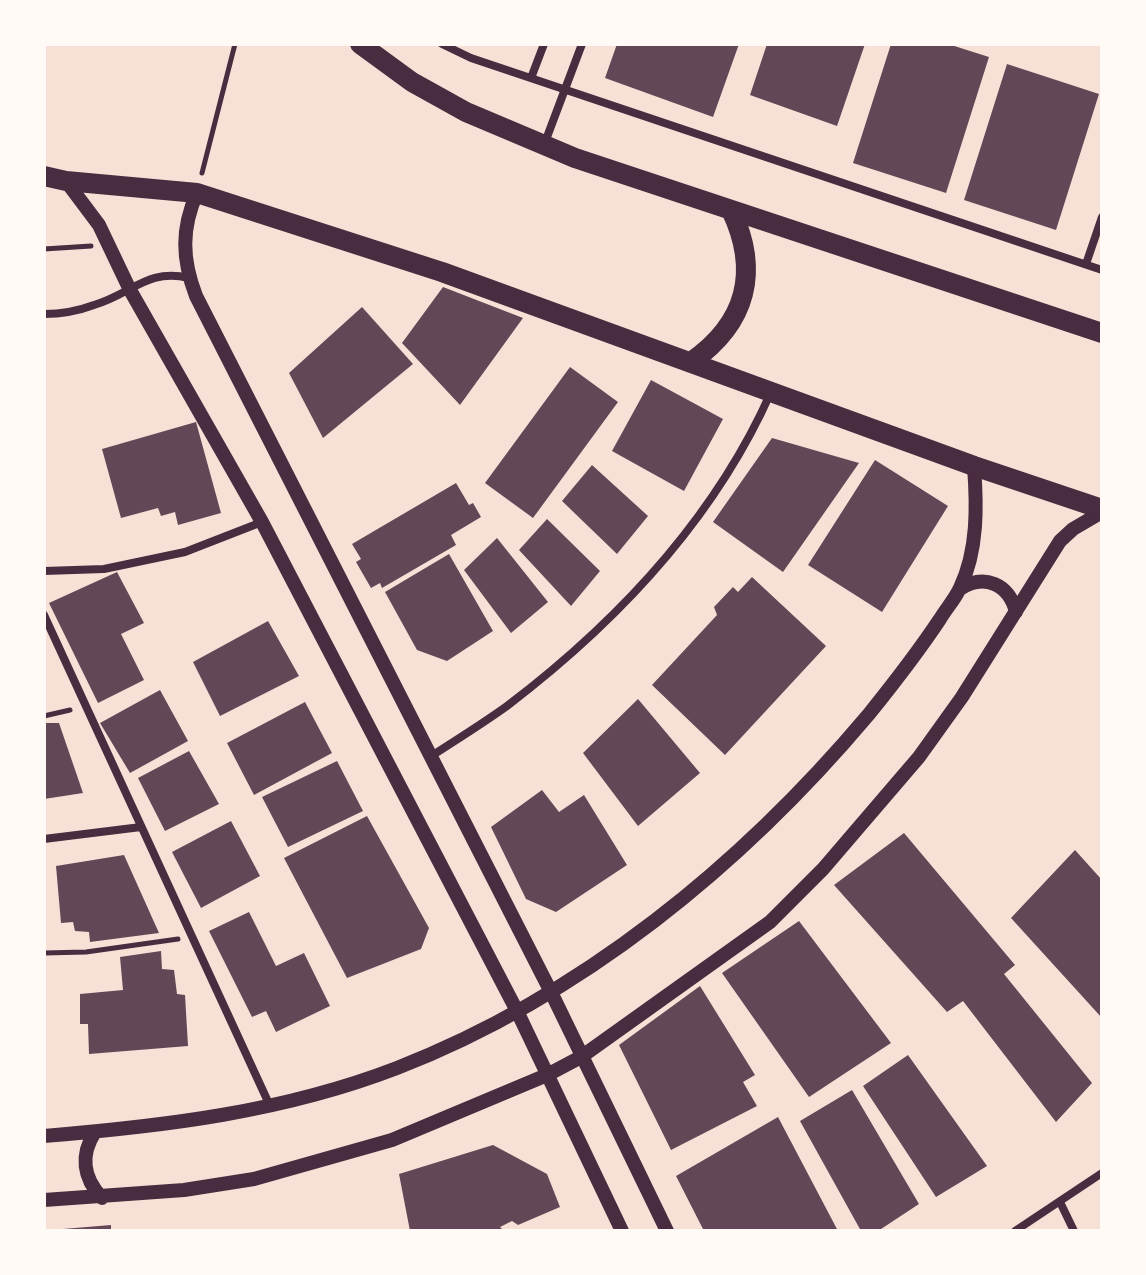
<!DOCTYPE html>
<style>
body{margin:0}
#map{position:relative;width:1146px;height:1275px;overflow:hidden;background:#f7e1d7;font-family:"PT Sans",sans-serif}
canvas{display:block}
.frame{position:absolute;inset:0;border:46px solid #fffaf5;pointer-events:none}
</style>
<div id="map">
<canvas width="1146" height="1275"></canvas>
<div class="frame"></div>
</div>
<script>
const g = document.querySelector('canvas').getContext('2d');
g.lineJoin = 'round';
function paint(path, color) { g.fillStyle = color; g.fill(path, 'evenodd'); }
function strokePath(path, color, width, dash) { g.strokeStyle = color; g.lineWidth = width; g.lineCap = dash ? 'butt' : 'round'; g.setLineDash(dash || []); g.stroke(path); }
paint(new Path2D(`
 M 617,44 L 739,44 L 713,117 L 605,78 Z
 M 767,44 L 865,44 L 837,126 L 750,95 Z
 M 891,44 L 948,44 L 989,57 L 946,193 L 853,163 Z
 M 1007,64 L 1099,94 L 1056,230 L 964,200 Z
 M 443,287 L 523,318 L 460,405 L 402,343 Z
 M 362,307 L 413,364 L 323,438 L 289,373 Z
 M 570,367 L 618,402 L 533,518 L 485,483 Z
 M 651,380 L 723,419 L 684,491 L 612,451 Z
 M 196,422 L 221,513 L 178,525 L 175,512 L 161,516 L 158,508 L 121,518 L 102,449 Z
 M 772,438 L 859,463 L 783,572 L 713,522 Z
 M 875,460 L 948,506 L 882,612 L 808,565 Z
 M 592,465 L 648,516 L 617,554 L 562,501 Z
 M 456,483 L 469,505 L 473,503 L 481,517 L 451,535 L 456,545 L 382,588 L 380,583 L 371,588 L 356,562 L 361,559 L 352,544 Z
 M 547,519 L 600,571 L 571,606 L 519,550 Z
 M 497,538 L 548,602 L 511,633 L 464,570 Z
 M 449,554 L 493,631 L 447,661 L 417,650 L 385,592 Z
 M 117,572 L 144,623 L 121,634 L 144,680 L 98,703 L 49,603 Z
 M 752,577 L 826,646 L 725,755 L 652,685 L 717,615 L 714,607 L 733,587 L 738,592 Z
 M 268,621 L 299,676 L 220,716 L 193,662 Z
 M 160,690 L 188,741 L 130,773 L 100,723 Z
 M 638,699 L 700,773 L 638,826 L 583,753 Z
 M 305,702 L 332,753 L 254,795 L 227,743 Z
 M 44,723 L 59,723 L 83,793 L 44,799 Z
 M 189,751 L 219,804 L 165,831 L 138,778 Z
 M 337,761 L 363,811 L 288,847 L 262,797 Z
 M 542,790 L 559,812 L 584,795 L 627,865 L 556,912 L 526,899 L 491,827 Z
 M 367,816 L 429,928 L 421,949 L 347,978 L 284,858 Z
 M 231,821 L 260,876 L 201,908 L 172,852 Z
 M 904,833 L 1015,965 L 1004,974 L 1092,1083 L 1056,1122 L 963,1001 L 947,1012 L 834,885 Z
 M 1075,850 L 1102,880 L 1102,1018 L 1011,918 Z
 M 124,855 L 159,933 L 90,942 L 89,932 L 75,931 L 73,922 L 61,923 L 56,866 Z
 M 249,912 L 276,966 L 304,953 L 330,1006 L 276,1032 L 266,1011 L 252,1017 L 209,931 Z
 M 799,921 L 891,1043 L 809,1097 L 722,973 Z
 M 161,951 L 162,969 L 174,970 L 177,994 L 185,995 L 188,1046 L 89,1054 L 88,1024 L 80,1024 L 80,994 L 123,990 L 120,957 Z
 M 700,986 L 755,1075 L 743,1082 L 757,1106 L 671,1150 L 619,1045 Z
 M 908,1055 L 987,1166 L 936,1197 L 863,1086 Z
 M 852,1090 L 919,1204 L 878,1231 L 861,1231 L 800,1121 Z
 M 778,1117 L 838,1231 L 704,1231 L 676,1176 Z
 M 493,1145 L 547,1174 L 560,1207 L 518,1225 L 512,1221 L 500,1227 L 504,1231 L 410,1231 L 399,1174 Z
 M 111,1225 L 111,1231 L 63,1231 L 63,1229 Z`), '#644757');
strokePath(new Path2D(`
 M 202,173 L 235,44
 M 44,249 L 91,246
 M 44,716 L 70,710
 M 44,953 L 86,952 L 178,939`), '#4a2c40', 5);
strokePath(new Path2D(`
 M 442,44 L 471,58 L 1102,270
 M 531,78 L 544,44
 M 544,145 L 582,44
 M 1086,264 L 1102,217
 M 44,314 C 61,314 78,311 94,305 C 132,294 147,268 189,278
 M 44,571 L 104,569 L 185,552 L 262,522
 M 44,615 L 270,1106
 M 430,757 C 456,740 482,724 507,706 C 616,623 715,518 771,392
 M 44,839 L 141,827
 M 1060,1202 L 1074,1231
 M 1015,1231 L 1102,1173`), '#4a2c40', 8);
strokePath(new Path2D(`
 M 66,181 L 99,225 L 130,290 L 262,522 L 517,1011 L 622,1231
 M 197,193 C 181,229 182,259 196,296 L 551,992 L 667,1231
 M 960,589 C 984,573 1009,584 1016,612
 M 95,1132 C 80,1155 83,1178 102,1198
 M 44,1136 C 165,1126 283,1112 397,1068 C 582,996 742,865 869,714 C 894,683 918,652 940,619 C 946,609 955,599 960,588 C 978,550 977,506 974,466
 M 44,1200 L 184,1190 L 254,1179 L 392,1140 L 547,1075 L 581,1057 L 770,922 L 823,869 L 919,757 L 962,697 L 1060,541 L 1073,529 L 1102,512`), '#4a2c40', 14);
strokePath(new Path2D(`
 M 360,44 L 412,82 L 466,112 L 575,158 L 1102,333
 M 44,176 L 66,181 L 197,193 L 442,272 L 974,466 L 1102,509
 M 691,362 C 747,323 760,271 731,210`), '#4a2c40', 20);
</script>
